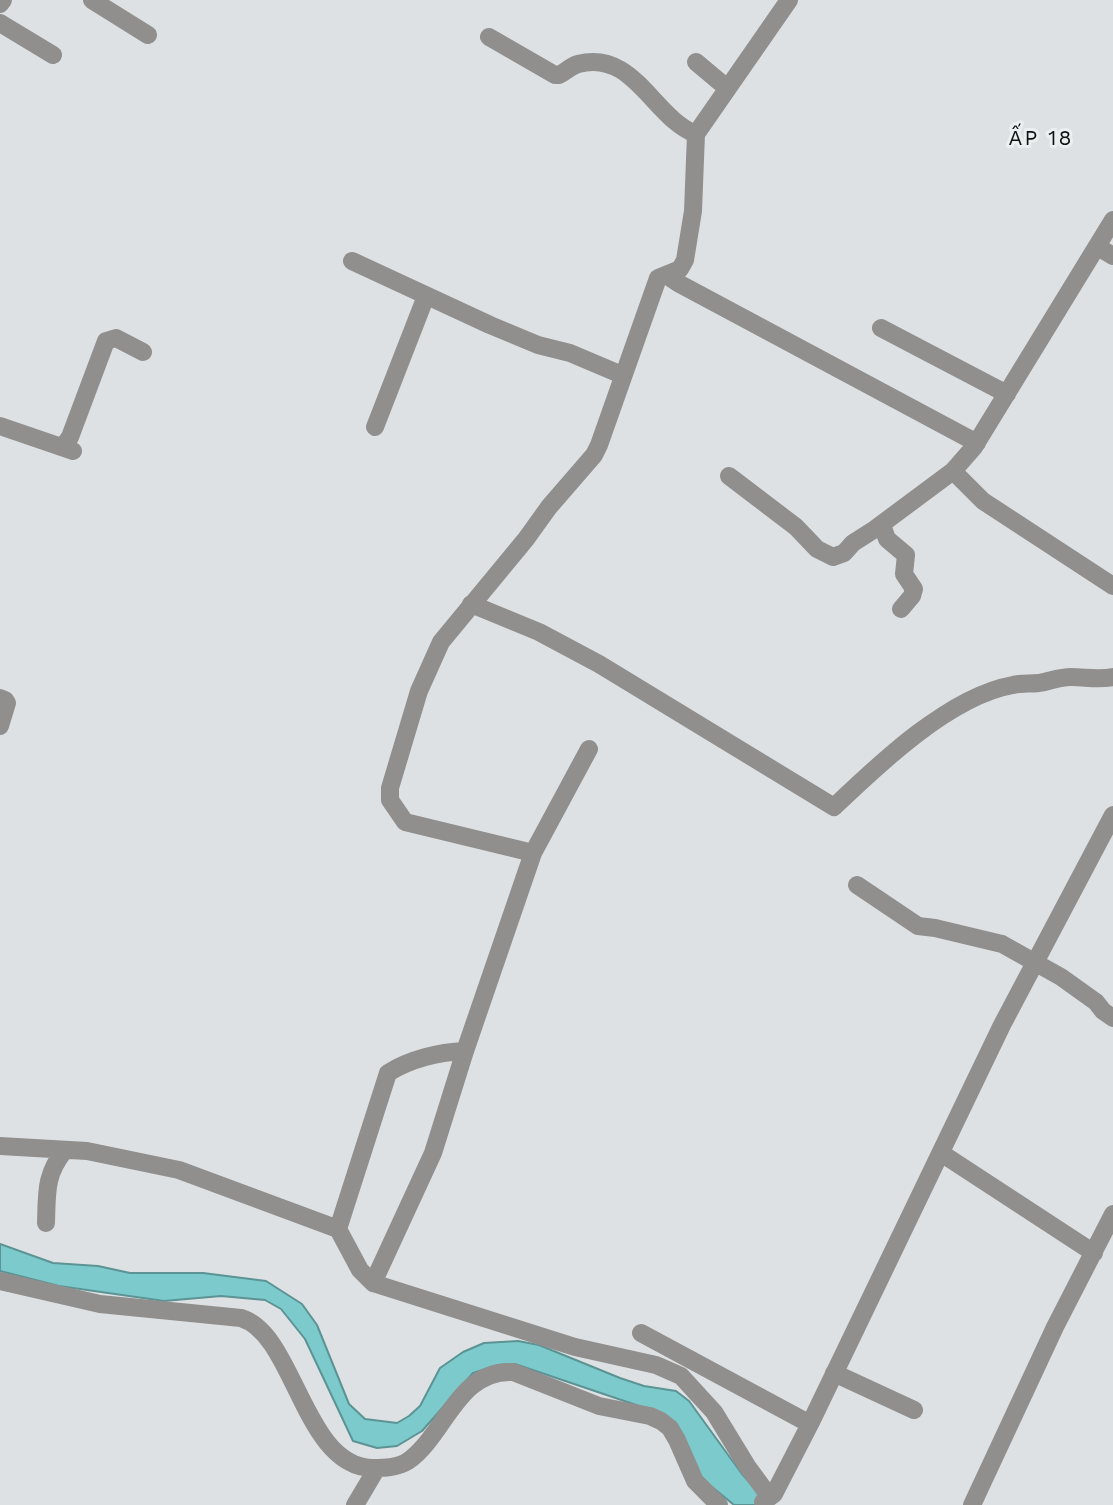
<!DOCTYPE html>
<meta charset="utf-8">
<style>
body{margin:0}
canvas{display:block;background:#dee1e4}
</style>
<canvas width="1113" height="1505"></canvas>
<script>
const g = document.querySelector('canvas').getContext('2d');
g.lineJoin = 'round';
function paint(path, color) { g.fillStyle = color; g.fill(path, 'evenodd'); }
function strokePath(path, color, width, dash) { g.strokeStyle = color; g.lineWidth = width; g.lineCap = dash ? 'butt' : 'round'; g.setLineDash(dash || []); g.stroke(path); }
function write(font, color, halo, rows, align = 'center') {
  g.font = font + ' "Work Sans",sans-serif'; g.lineWidth = 6; g.setLineDash([]); g.textBaseline = 'middle'; g.strokeStyle = halo; g.fillStyle = color; for (const [text, x, y, turn = 0] of rows) {
    g.save(); g.translate(x, y); g.rotate((+turn || 0) * Math.PI / 180); g.textAlign = isNaN(turn) ? turn : align; if (halo) g.strokeText(text, 0, 0); g.fillText(text, 0, 0); g.restore();
  }
}
const water = new Path2D(`
 M 0,1244 L 53,1263 L 98,1266 L 130,1273 L 203,1273 L 266,1281 L 302,1304 L 317,1325 L 349,1404 L 365,1419 L 397,1423 L 409,1416 L 420,1406 L 440,1368 L 463,1352 L 484,1343 L 518,1341 L 539,1345 L 620,1378 L 644,1386 L 676,1391 L 689,1401 L 742,1474 L 770,1505 L 734,1505 L 700,1477 L 648,1409 L 515,1364 L 498,1365 L 473,1373 L 422,1431 L 397,1446 L 377,1448 L 353,1441 L 305,1339 L 281,1309 L 265,1300 L 221,1296 L 164,1301 L 59,1286 L 0,1271 Z`);
paint(water, '#7ccacb');
strokePath(water, '#5c9394', 2);
strokePath(new Path2D(`
 M 92,0 L 148,35
 M 0,4 L 3,0
 M 0,23 L 53,55
 M 489,37 L 555,75 L 559,75 C 565,72 571,66 578,64 C 634,49 653,118 696,134
 M 696,62 L 727,88
 M 1098,247 L 1113,256
 M 352,261 L 490,325 L 538,345 L 570,353 L 622,375
 M 666,275 L 678,283 L 977,443
 M 881,328 L 1007,394
 M 0,426 L 73,451
 M 375,427 L 426,296
 M 63,447 L 70,437 L 106,341 L 116,338 L 143,352
 M 953,471 L 983,501 L 1113,586
 M 729,476 L 796,527 L 817,549 L 833,557 L 844,553 L 853,543 L 875,529 L 953,471 L 974,447 L 1113,220
 M 882,525 L 887,539 L 906,555 L 904,574 L 914,589 L 912,596 L 901,609
 M 471,604 L 539,632 L 599,664 L 834,807 C 879,764 950,696 1013,685 C 1021,683 1030,684 1039,683 C 1050,681 1060,677 1071,677 C 1086,677 1098,680 1113,677
 M 0,698 L 5,700 L 7,703 L 0,726
 M 533,853 L 405,822 L 390,800 L 390,788 L 419,691 L 441,642 L 526,539 L 549,507 L 594,455 L 599,445 L 658,278 L 680,269 L 685,260 L 693,211 L 696,134 L 789,0
 M 857,885 L 918,926 L 935,928 L 1002,944 L 1061,977 L 1096,1002 L 1103,1011 L 1113,1018
 M 0,1146 L 87,1151 L 179,1170 L 338,1229 L 360,1270 L 373,1283 L 575,1347 L 656,1365 L 681,1376 L 714,1412 L 747,1466 L 769,1496
 M 941,1153 L 1094,1253
 M 46,1223 C 47,1193 45,1174 65,1150
 M 338,1229 L 388,1073 C 410,1059 439,1052 465,1051 L 533,853 L 589,749
 M 0,1281 L 100,1304 L 241,1318 C 295,1334 303,1466 372,1468 C 384,1468 397,1468 408,1461 C 445,1435 458,1369 513,1372 L 599,1406 L 650,1416 L 661,1421 L 670,1428 L 677,1440 L 695,1481 L 719,1505
 M 373,1283 L 433,1153 L 465,1051
 M 641,1333 L 810,1424
 M 834,1373 L 914,1410
 M 763,1502 L 774,1494 L 810,1424 L 1002,1025 L 1113,815
 M 355,1505 L 377,1468
 M 972,1505 L 1055,1327 L 1113,1214`), '#908f8d', 18);
g.letterSpacing = '2px';
write('21px', '#111313', '#ebeff1', [
 ["ẤP 18",1041,139]
]);
g.letterSpacing = '0px';
</script>
